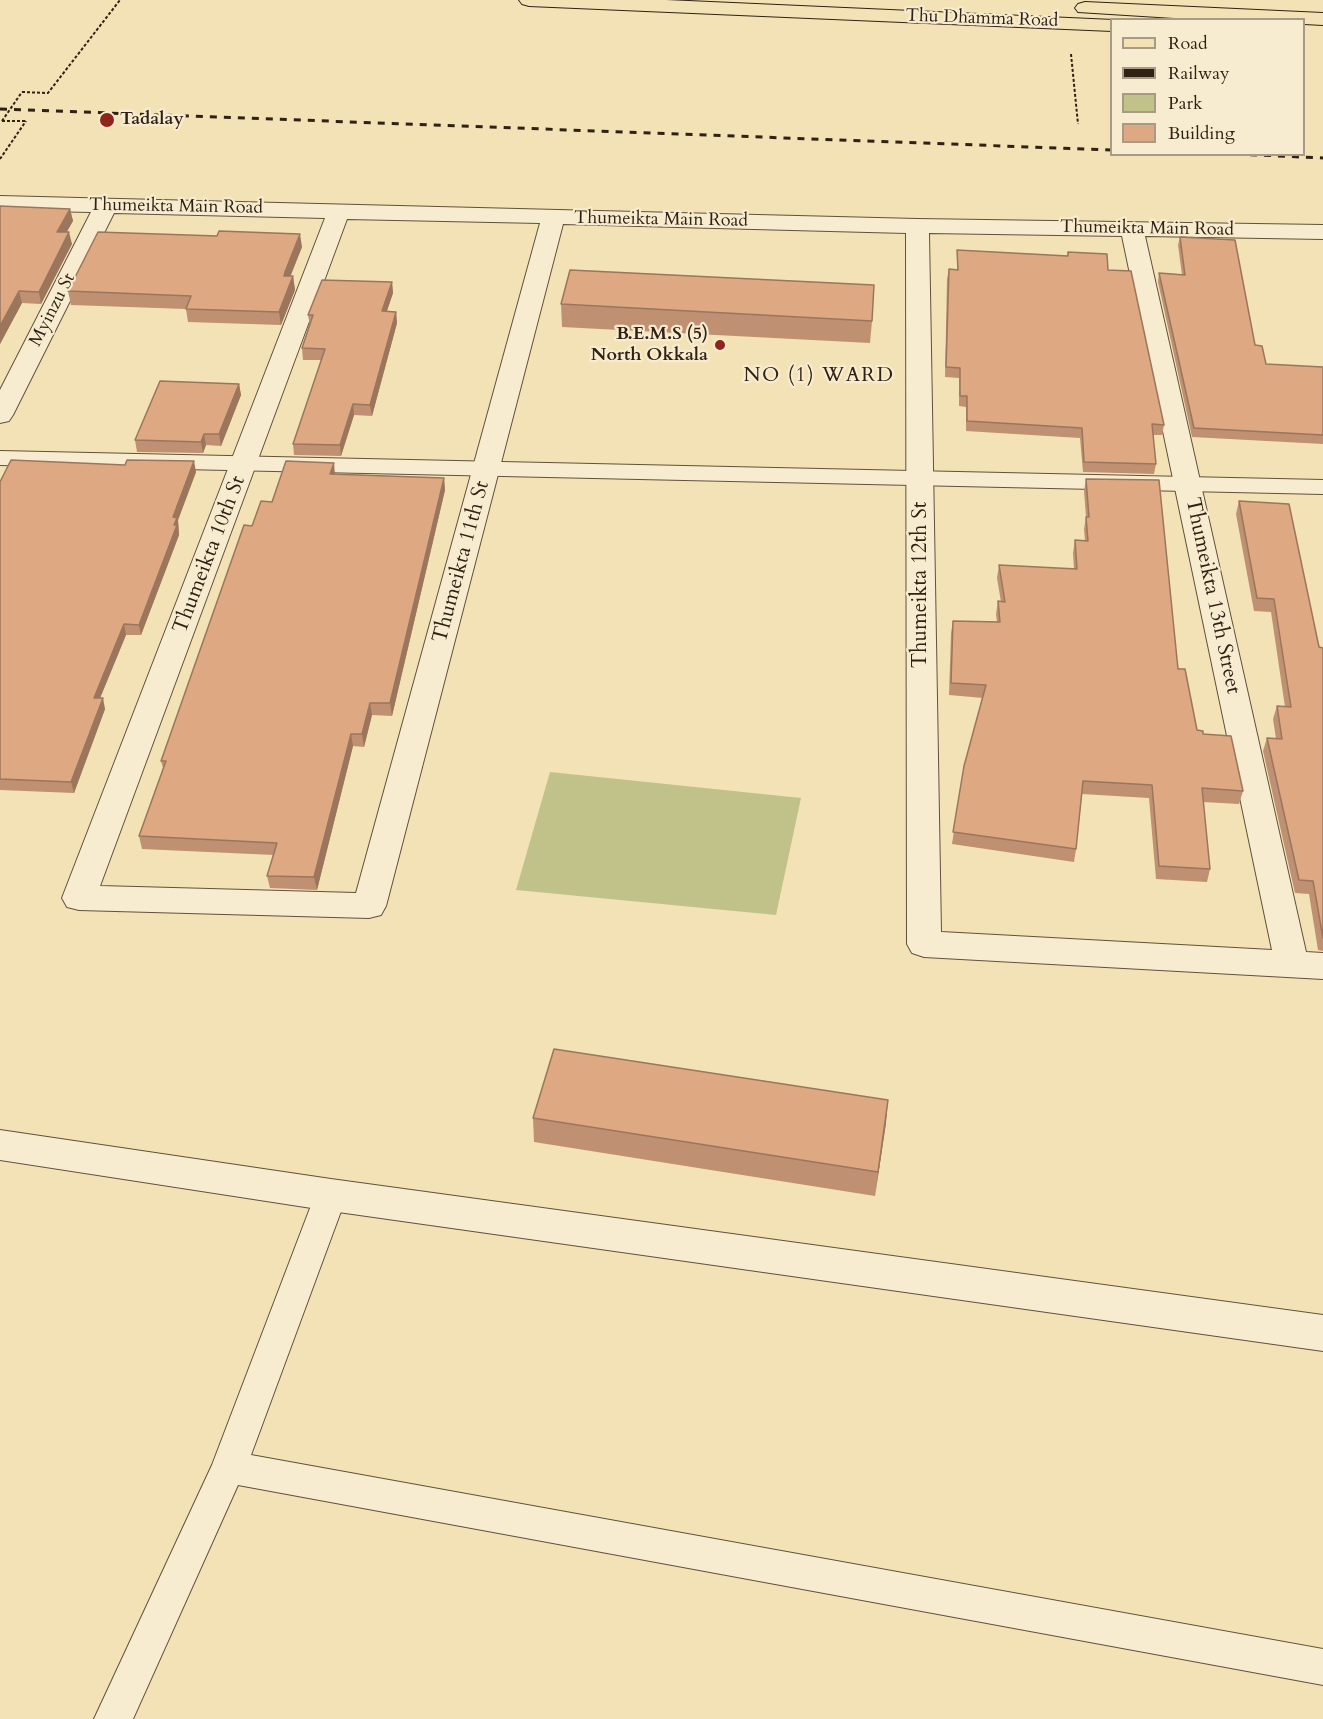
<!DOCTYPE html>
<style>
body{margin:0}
#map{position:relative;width:1323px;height:1719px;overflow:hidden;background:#f3e2b5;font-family:Cardo,serif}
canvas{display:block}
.legend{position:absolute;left:1110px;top:18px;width:195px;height:138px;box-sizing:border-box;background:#f7eccf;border:2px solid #a79b85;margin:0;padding:8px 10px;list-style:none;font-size:18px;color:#302115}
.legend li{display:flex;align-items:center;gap:12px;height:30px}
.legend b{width:30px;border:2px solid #a79b85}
</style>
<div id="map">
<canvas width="1323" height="1719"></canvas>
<ul class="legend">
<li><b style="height:8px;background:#f3e2b5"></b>Road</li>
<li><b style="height:8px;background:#302115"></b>Railway</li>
<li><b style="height:16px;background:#c0c28a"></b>Park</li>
<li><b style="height:16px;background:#dea883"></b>Building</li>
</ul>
</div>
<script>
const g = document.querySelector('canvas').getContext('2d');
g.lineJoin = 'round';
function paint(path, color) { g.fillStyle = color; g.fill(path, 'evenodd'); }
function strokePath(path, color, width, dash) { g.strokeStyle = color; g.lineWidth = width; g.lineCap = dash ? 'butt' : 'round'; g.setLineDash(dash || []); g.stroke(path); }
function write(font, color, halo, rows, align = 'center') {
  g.font = font + ' Cardo,serif'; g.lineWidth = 4.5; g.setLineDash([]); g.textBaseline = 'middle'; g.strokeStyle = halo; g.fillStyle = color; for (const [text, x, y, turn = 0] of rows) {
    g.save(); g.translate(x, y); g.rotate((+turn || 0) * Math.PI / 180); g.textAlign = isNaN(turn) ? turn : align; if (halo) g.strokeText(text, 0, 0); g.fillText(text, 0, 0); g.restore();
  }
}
paint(new Path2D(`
 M 550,772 L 801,798 L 776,915 L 516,890 Z`), '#c0c28a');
const service = new Path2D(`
 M 0,451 L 1323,480 L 1323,494 L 0,465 Z
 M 331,1182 L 342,1186 L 347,1195 L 251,1455 L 1323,1649 L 1323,1685 L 238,1485 L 133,1719 L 94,1719 L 212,1465 L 315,1195 L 320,1186 Z`);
const minor = new Path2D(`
 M 0,196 L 917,219 L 1323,225 L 1323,239 L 1145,236 L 1306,952 L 1323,953 L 1323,979 L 924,957 L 912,953 L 907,944 L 906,233 L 563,224 L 386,906 L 381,915 L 369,918 L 79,910 L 67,907 L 62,898 L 325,218 L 114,213 L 13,415 L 9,421 L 0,423 L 0,390 L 91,212 L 0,210 ZM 347,219 L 540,223 L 356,893 L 100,886 ZM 929,233 L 1122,236 L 1272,950 L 941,932 Z
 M 0,1130 L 331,1179 L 1323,1315 L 1323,1351 L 331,1211 L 0,1160 Z`);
const primary = new Path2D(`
 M 519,0 L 666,0 L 1114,20 L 1112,20 L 1112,31 L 529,6 L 522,4 Z
 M 1085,2 L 1323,13 L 1323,25 L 1304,24 L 1304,20 L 1206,20 L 1078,12 L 1075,8 L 1078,4 Z`);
strokePath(service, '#61513d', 2);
strokePath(minor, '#61513d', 2);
strokePath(primary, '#302115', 2);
strokePath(new Path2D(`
 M 1071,54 L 1078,124
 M 22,92 L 48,93 L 120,0
 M 2,121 L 25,121
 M 0,159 L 26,121`), '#302115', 2, [3, 2]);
paint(service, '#f7eccf');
paint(minor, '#f7eccf');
paint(primary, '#f3e2b5');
strokePath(new Path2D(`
 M 0,109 L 1112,150
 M 1236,154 L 1323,158`), '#302115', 3, [7, 7]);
strokePath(new Path2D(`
 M 2,121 L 22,92`), '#302115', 2, [3, 2]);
paint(new Path2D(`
 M 0,206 L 70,209 L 73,221 L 66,232 L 72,244 L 41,304 L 22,303 L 0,344 Z
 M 1180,237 L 1255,345 L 1266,364 L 1323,367 L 1323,444 L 1192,437 L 1158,282 L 1159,273 L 1182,275 L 1178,245 Z
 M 302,247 L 290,276 L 293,276 L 295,290 L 281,325 L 188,322 L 186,309 L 71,305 L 68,291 Z
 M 957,250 L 1067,256 L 1068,252 L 1108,270 L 1164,425 L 1162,435 L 1153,435 L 1156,464 L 1154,474 L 1083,472 L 1080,438 L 966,431 L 966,407 L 959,406 L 959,378 L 945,377 L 947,279 L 949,269 L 957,270 Z
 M 392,282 L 393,293 L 387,311 L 396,312 L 397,323 L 372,416 L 354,415 L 341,456 L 294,455 L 293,444 L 321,360 L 303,360 L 302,348 L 310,326 L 308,315 Z
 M 561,304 L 872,321 L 870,343 L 562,327 Z
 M 239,384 L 241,395 L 221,446 L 206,445 L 203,453 L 137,452 L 135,440 Z
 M 196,472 L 178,520 L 179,535 L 141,635 L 126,635 L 100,698 L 105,709 L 74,793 L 0,790 L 0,482 Z
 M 335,474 L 444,478 L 445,490 L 392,716 L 372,715 L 364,747 L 353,746 L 317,890 L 270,888 L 267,876 L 274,855 L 142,849 L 139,836 L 163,768 L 161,761 L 252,526 L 272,502 Z
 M 1086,479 L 1178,669 L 1197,730 L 1203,734 L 1243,791 L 1239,804 L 1203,802 L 1210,869 L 1207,882 L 1156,879 L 1149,798 L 1082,794 L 1076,849 L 1074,862 L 952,844 L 964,766 L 983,698 L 949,695 L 951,633 L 953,621 L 997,622 L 996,614 L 998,601 L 1001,602 L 997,578 L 999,565 L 1074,569 L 1073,553 L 1075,540 L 1085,541 L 1084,529 L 1086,517 L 1084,491 Z
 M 1239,501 L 1319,647 L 1323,648 L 1323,951 L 1318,950 L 1309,894 L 1295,893 L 1263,751 L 1267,738 L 1276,739 L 1273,719 L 1277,706 L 1285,707 L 1271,612 L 1254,611 L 1236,514 Z
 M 533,1118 L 886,1123 L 875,1196 L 534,1142 Z`), '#bf9071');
paint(new Path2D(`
 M 70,209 L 73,221 L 60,244 L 57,232 Z
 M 69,232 L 72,244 L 41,304 L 39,292 Z
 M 300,234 L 302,247 L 287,285 L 284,276 Z
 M 293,276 L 295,290 L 281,325 L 279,312 Z
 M 392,282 L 393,293 L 383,322 L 382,311 Z
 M 19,291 L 22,303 L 0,344 L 0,326 Z
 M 396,312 L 397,323 L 372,416 L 370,405 Z
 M 239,384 L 241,395 L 221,446 L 219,434 Z
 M 353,404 L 354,415 L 341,456 L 340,445 Z
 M 204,434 L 206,445 L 203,453 L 201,442 Z
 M 194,461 L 196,472 L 178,520 L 179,535 L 141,635 L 139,625 L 173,517 Z
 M 334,463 L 335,475 L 330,474 Z
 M 444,478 L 445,490 L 392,716 L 390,703 Z
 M 124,624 L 126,635 L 96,708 L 94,698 Z
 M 103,698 L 105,709 L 74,793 L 71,782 Z
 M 370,703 L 372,715 L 364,747 L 362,734 Z
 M 351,734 L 353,746 L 317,890 L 314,877 Z
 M 888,1100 L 886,1123 L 875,1196 L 878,1172 Z`), '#9b765c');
const building = new Path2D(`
 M 0,206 L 70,209 L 57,232 L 69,232 L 39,292 L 19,291 L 0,326 Z
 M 219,231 L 300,234 L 285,272 L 284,276 L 293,276 L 279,312 L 186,309 L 191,296 L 68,291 L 98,232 L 217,236 Z
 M 1180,237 L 1235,240 L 1255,345 L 1262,346 L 1266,364 L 1323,367 L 1323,435 L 1194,428 L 1159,273 L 1185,275 Z
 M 957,250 L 1068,256 L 1068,252 L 1107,254 L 1108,270 L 1131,271 L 1164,425 L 1152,424 L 1156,464 L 1084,462 L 1082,428 L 967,421 L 967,396 L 960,396 L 960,368 L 946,367 L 949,269 L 958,270 Z
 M 570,270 L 874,285 L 872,321 L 561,304 Z
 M 322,280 L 392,282 L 382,311 L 396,312 L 370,405 L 353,404 L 340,445 L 293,444 L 325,349 L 302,348 L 313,315 L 308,315 Z
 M 160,381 L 239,384 L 219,434 L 204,434 L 201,442 L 135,440 Z
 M 11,460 L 125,465 L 127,460 L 194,461 L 173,517 L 177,518 L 174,525 L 177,525 L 139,625 L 124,624 L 94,698 L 103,698 L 71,782 L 0,779 L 0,482 Z
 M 286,461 L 334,463 L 330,474 L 444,478 L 390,703 L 370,703 L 362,734 L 351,734 L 314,877 L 267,876 L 277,843 L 139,836 L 166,761 L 161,761 L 244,525 L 252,526 L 261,501 L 272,502 Z
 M 1086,479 L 1159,480 L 1178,669 L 1185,669 L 1197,730 L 1203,731 L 1203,734 L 1231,736 L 1243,791 L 1202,788 L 1210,869 L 1159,866 L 1152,785 L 1083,781 L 1076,849 L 953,832 L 964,766 L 986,685 L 951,683 L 953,621 L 1000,622 L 998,601 L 1005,602 L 999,565 L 1077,569 L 1075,540 L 1088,541 L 1086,517 L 1089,517 Z
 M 1239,501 L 1289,504 L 1319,647 L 1323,648 L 1323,938 L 1313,881 L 1299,880 L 1267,738 L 1282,739 L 1277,706 L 1291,707 L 1274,599 L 1257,598 Z
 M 554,1049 L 888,1100 L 878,1172 L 533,1118 Z`);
paint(building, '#dea883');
strokePath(building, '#9b765c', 1.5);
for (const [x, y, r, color] of [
 [107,120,8,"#8f2418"],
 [720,345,6,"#8f2418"]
]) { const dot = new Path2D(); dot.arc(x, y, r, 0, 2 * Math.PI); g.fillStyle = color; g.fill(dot); strokePath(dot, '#f7eccf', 2); }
write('18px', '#302115', '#f7eccf', [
 ["Thu Dhamma Road",982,19,2],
 ["Thumeikta Main Road",176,207,1],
 ["Thumeikta Main Road",661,220,1],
 ["Thumeikta Main Road",1147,229,1],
 ["Myinzu St",53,310,-63]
]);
write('bold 18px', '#302115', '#f7eccf', [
 ["Tadalay",120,120],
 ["B.E.M.S (5)",708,335,"right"],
 ["North Okkala",708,356,"right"]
], 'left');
g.letterSpacing = '1.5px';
write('20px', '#302115', '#f7eccf', [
 ["NO (1) WARD",819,376]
]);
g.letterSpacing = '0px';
write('21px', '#302115', '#f7eccf', [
 ["Thumeikta 10th St",210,555,-69],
 ["Thumeikta 11th St",462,562,-75],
 ["Thumeikta 12th St",921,585,-90],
 ["Thumeikta 13th Street",1212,596,78]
]);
</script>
